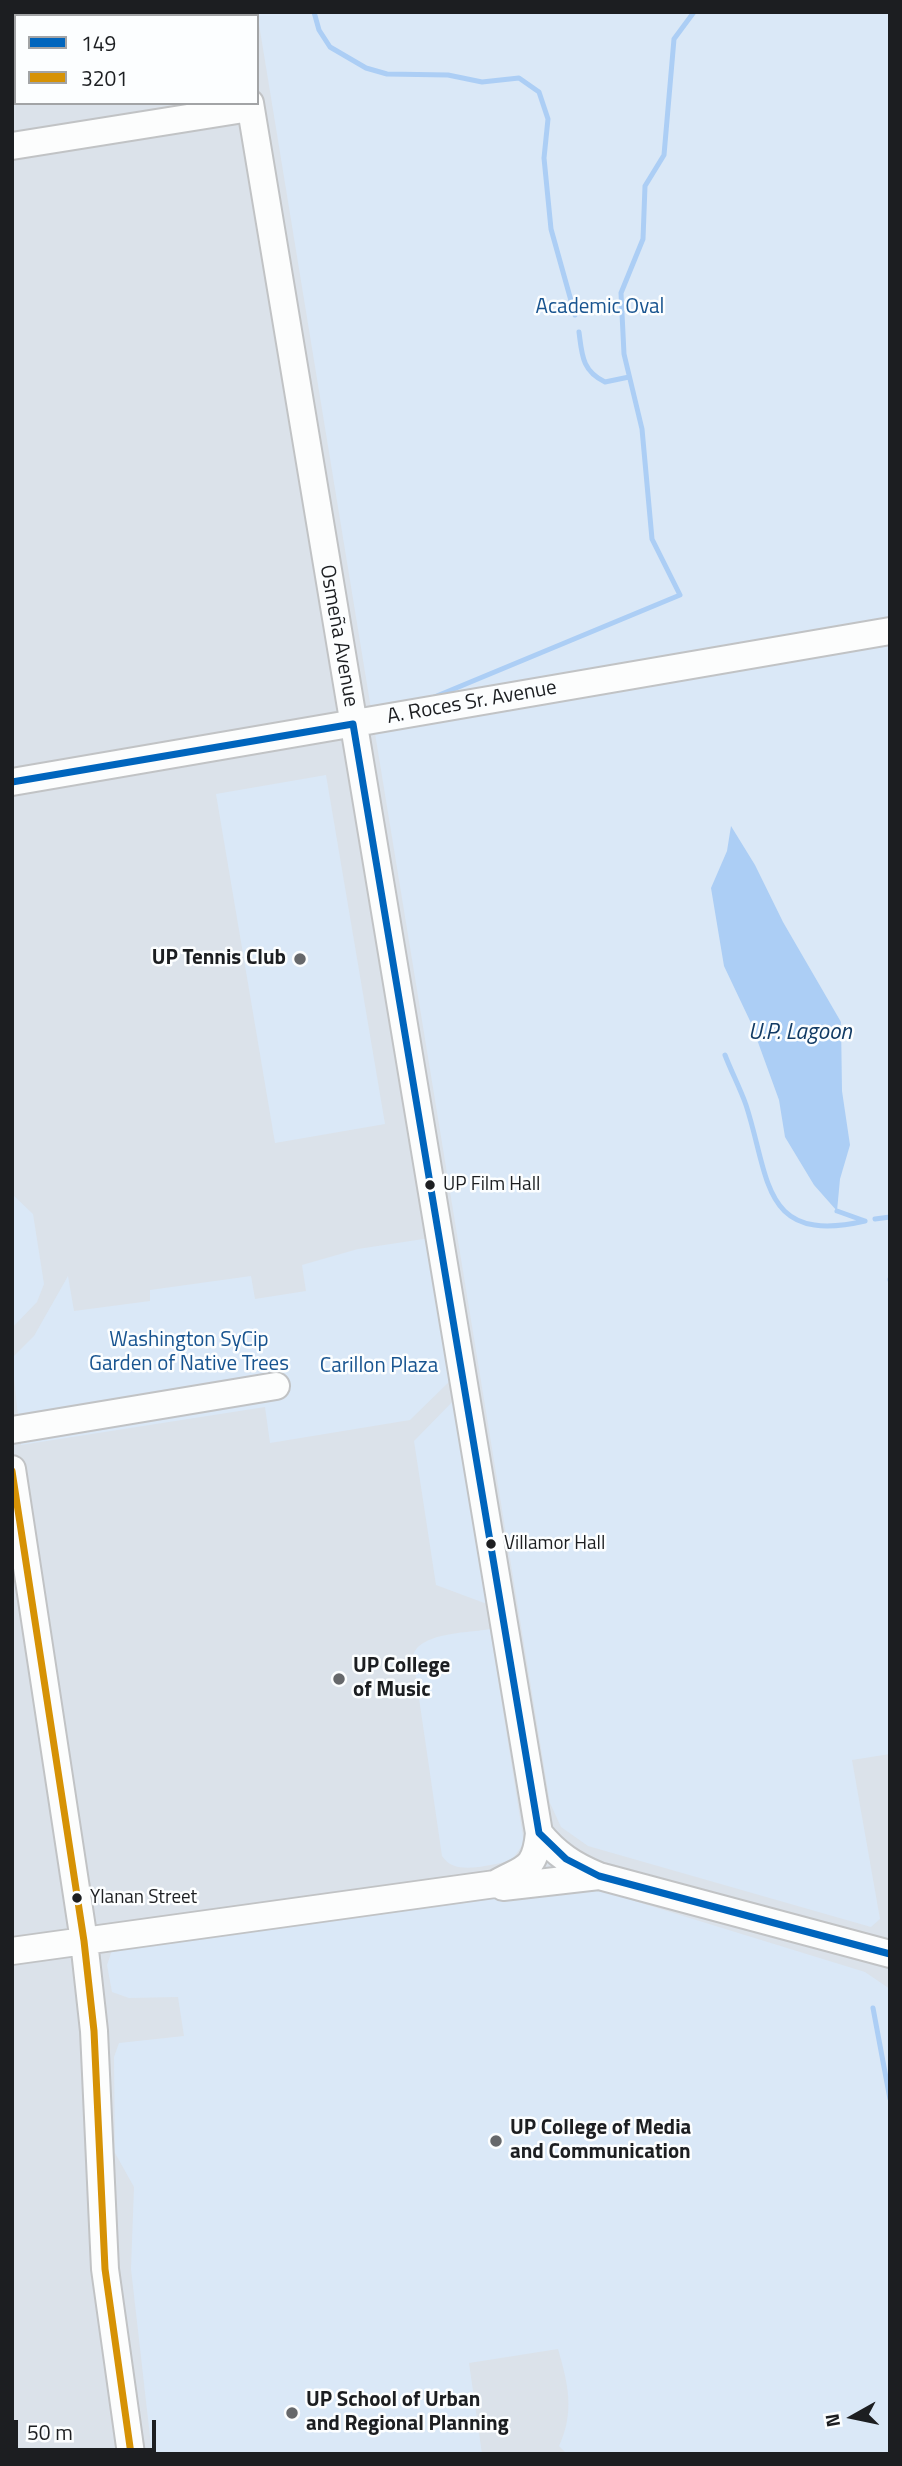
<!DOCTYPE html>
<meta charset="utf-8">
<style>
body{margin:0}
#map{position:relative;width:902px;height:2466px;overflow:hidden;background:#eef1f4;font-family:"Titillium Web",sans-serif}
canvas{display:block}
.frame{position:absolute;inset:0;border:14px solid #1c1e21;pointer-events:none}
.legend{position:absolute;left:14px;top:14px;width:245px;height:91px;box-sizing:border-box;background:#fcfeff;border:2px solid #a2a4a6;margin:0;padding:9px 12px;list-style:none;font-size:21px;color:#1c1e21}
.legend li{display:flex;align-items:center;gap:14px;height:35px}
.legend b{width:35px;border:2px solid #a2a4a6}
.north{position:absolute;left:818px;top:2382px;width:70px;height:70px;-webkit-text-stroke:5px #fcfeff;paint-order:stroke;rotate:261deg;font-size:19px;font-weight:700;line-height:28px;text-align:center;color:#1c1e21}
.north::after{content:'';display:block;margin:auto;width:24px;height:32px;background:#1c1e21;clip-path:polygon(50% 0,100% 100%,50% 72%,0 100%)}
.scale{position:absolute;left:14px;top:2420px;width:142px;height:32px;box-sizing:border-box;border:4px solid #1c1e21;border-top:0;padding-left:9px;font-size:21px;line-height:24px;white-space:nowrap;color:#1c1e21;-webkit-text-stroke:5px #fcfeff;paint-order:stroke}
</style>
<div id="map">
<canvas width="902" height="2466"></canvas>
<div class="frame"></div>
<ul class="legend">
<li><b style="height:9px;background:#0065bd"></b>149</li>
<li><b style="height:9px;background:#d69205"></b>3201</li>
</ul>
<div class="north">N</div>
<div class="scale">50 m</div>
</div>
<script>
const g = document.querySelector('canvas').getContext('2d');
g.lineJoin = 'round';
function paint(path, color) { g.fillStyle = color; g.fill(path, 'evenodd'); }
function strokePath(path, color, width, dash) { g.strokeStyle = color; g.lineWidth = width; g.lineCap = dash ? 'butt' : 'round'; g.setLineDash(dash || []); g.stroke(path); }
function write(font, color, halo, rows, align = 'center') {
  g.font = font + ' "Titillium Web",sans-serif'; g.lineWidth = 5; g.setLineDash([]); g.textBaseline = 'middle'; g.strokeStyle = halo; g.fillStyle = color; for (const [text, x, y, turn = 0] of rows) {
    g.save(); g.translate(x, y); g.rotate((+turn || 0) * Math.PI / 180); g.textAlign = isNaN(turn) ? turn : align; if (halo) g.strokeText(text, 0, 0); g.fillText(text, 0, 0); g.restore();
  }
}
paint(new Path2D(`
 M 12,12 L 890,12 L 890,2454 L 12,2454 ZM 16,16 L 257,16 L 257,103 L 16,103 Z`), '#dbe2ea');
paint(new Path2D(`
 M 257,12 L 890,12 L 890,1754 L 852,1760 L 880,1919 L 871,1927 L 588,1846 L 561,1827 L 550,1803 Z
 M 326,775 L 385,1124 L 275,1143 L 216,794 Z
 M 12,1194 L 33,1214 L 44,1284 L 37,1302 L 12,1328 Z
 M 430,1238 L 451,1380 L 410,1420 L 270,1443 L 265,1407 L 21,1445 L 12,1358 L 34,1336 L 68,1276 L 74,1311 L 150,1301 L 150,1290 L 251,1276 L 255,1299 L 306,1291 L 302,1265 L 358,1249 Z
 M 456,1398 L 487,1604 L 436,1585 L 414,1441 Z
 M 490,1629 L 524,1843 L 511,1861 C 490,1864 455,1877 442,1856 L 413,1657 C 417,1632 470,1633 490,1629 Z
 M 589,1887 L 865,1972 L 890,1989 L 890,2454 L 567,2454 L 559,2446 C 575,2412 568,2383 558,2349 L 469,2363 L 482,2454 L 152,2454 L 131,2269 L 134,2187 L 115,2153 L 114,2057 L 119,2043 L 184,2036 L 178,1997 L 129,1998 L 112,1992 L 107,1965 L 112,1950 L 473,1899 Z`), '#dae8f7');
paint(new Path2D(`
 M 731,826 L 755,865 L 783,922 L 841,1022 L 842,1091 L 850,1145 L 840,1179 L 837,1211 L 814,1185 L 785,1137 L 779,1100 L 751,1023 L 724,966 L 711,888 L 727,851 Z`), '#accef5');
strokePath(new Path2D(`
 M 314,12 L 319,30 L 330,47 L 366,68 L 387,74 L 448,75 L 482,82 L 519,78 L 539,92 L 548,119 L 544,158 L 551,229 L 575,315
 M 579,332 C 582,355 582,371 605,382 L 629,377
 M 432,698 L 680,595 L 652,539 L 642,429 L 624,354 L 621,293 L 643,239 L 645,186 L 664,155 L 674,39 L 694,12
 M 725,1055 C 731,1071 740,1088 746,1105 C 770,1178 761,1245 865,1221
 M 837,1211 L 865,1221
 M 875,1219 L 890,1217
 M 890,1279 L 890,1280
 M 873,2008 L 890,2099`), '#accef5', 5);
const minor = new Path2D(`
 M 234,12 L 235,16
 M 250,103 L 539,1833 C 556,1854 574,1866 599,1876 L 890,1954
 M 12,146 L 250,108
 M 12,782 L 890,631
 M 12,1430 L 276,1386
 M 12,1469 L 84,1941 L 94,2031 L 105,2269 L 131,2454
 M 503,1887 L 599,1876
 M 12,1951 L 495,1884 C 524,1867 535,1872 539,1833`);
strokePath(minor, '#c1c3c5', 30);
strokePath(minor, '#fcfdfd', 26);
strokePath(new Path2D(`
 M 12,782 L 353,724 L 539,1833 L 566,1859 L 599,1876 L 890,1954`), '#0065bd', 7);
strokePath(new Path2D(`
 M 12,1471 L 84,1941 L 94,2031 L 105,2269 L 131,2454`), '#d69205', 7);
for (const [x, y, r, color] of [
 [300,959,7,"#66686b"],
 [430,1185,6,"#1c1e21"],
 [491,1544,6,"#1c1e21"],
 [339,1679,7,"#66686b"],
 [77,1898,6,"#1c1e21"],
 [496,2141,7,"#66686b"],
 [292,2413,7,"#66686b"]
]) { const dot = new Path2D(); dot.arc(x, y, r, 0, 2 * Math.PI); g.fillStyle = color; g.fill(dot); strokePath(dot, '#fcfeff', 2.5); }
write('19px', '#1c1e21', '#fcfeff', [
 ["UP Film Hall",443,1185],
 ["Villamor Hall",504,1544],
 ["Ylanan Street",90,1898]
], 'left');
write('21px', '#185490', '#fcfeff', [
 ["Academic Oval",600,308],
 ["Washington SyCip",189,1341],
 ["Garden of Native Trees",189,1365],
 ["Carillon Plaza",379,1367]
]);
write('21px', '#1c1e21', '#fcfeff', [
 ["Osmeña Avenue",338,636,80],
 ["A. Roces Sr. Avenue",472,703,-10]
]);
write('bold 21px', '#1c1e21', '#fcfeff', [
 ["UP Tennis Club",286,959,"right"],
 ["UP College",353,1667],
 ["of Music",353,1691],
 ["UP College of Media",510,2129],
 ["and Communication",510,2153],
 ["UP School of Urban",306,2401],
 ["and Regional Planning",306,2425]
], 'left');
write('italic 23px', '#123b65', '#fcfeff', [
 ["U.P. Lagoon",800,1033]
]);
</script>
